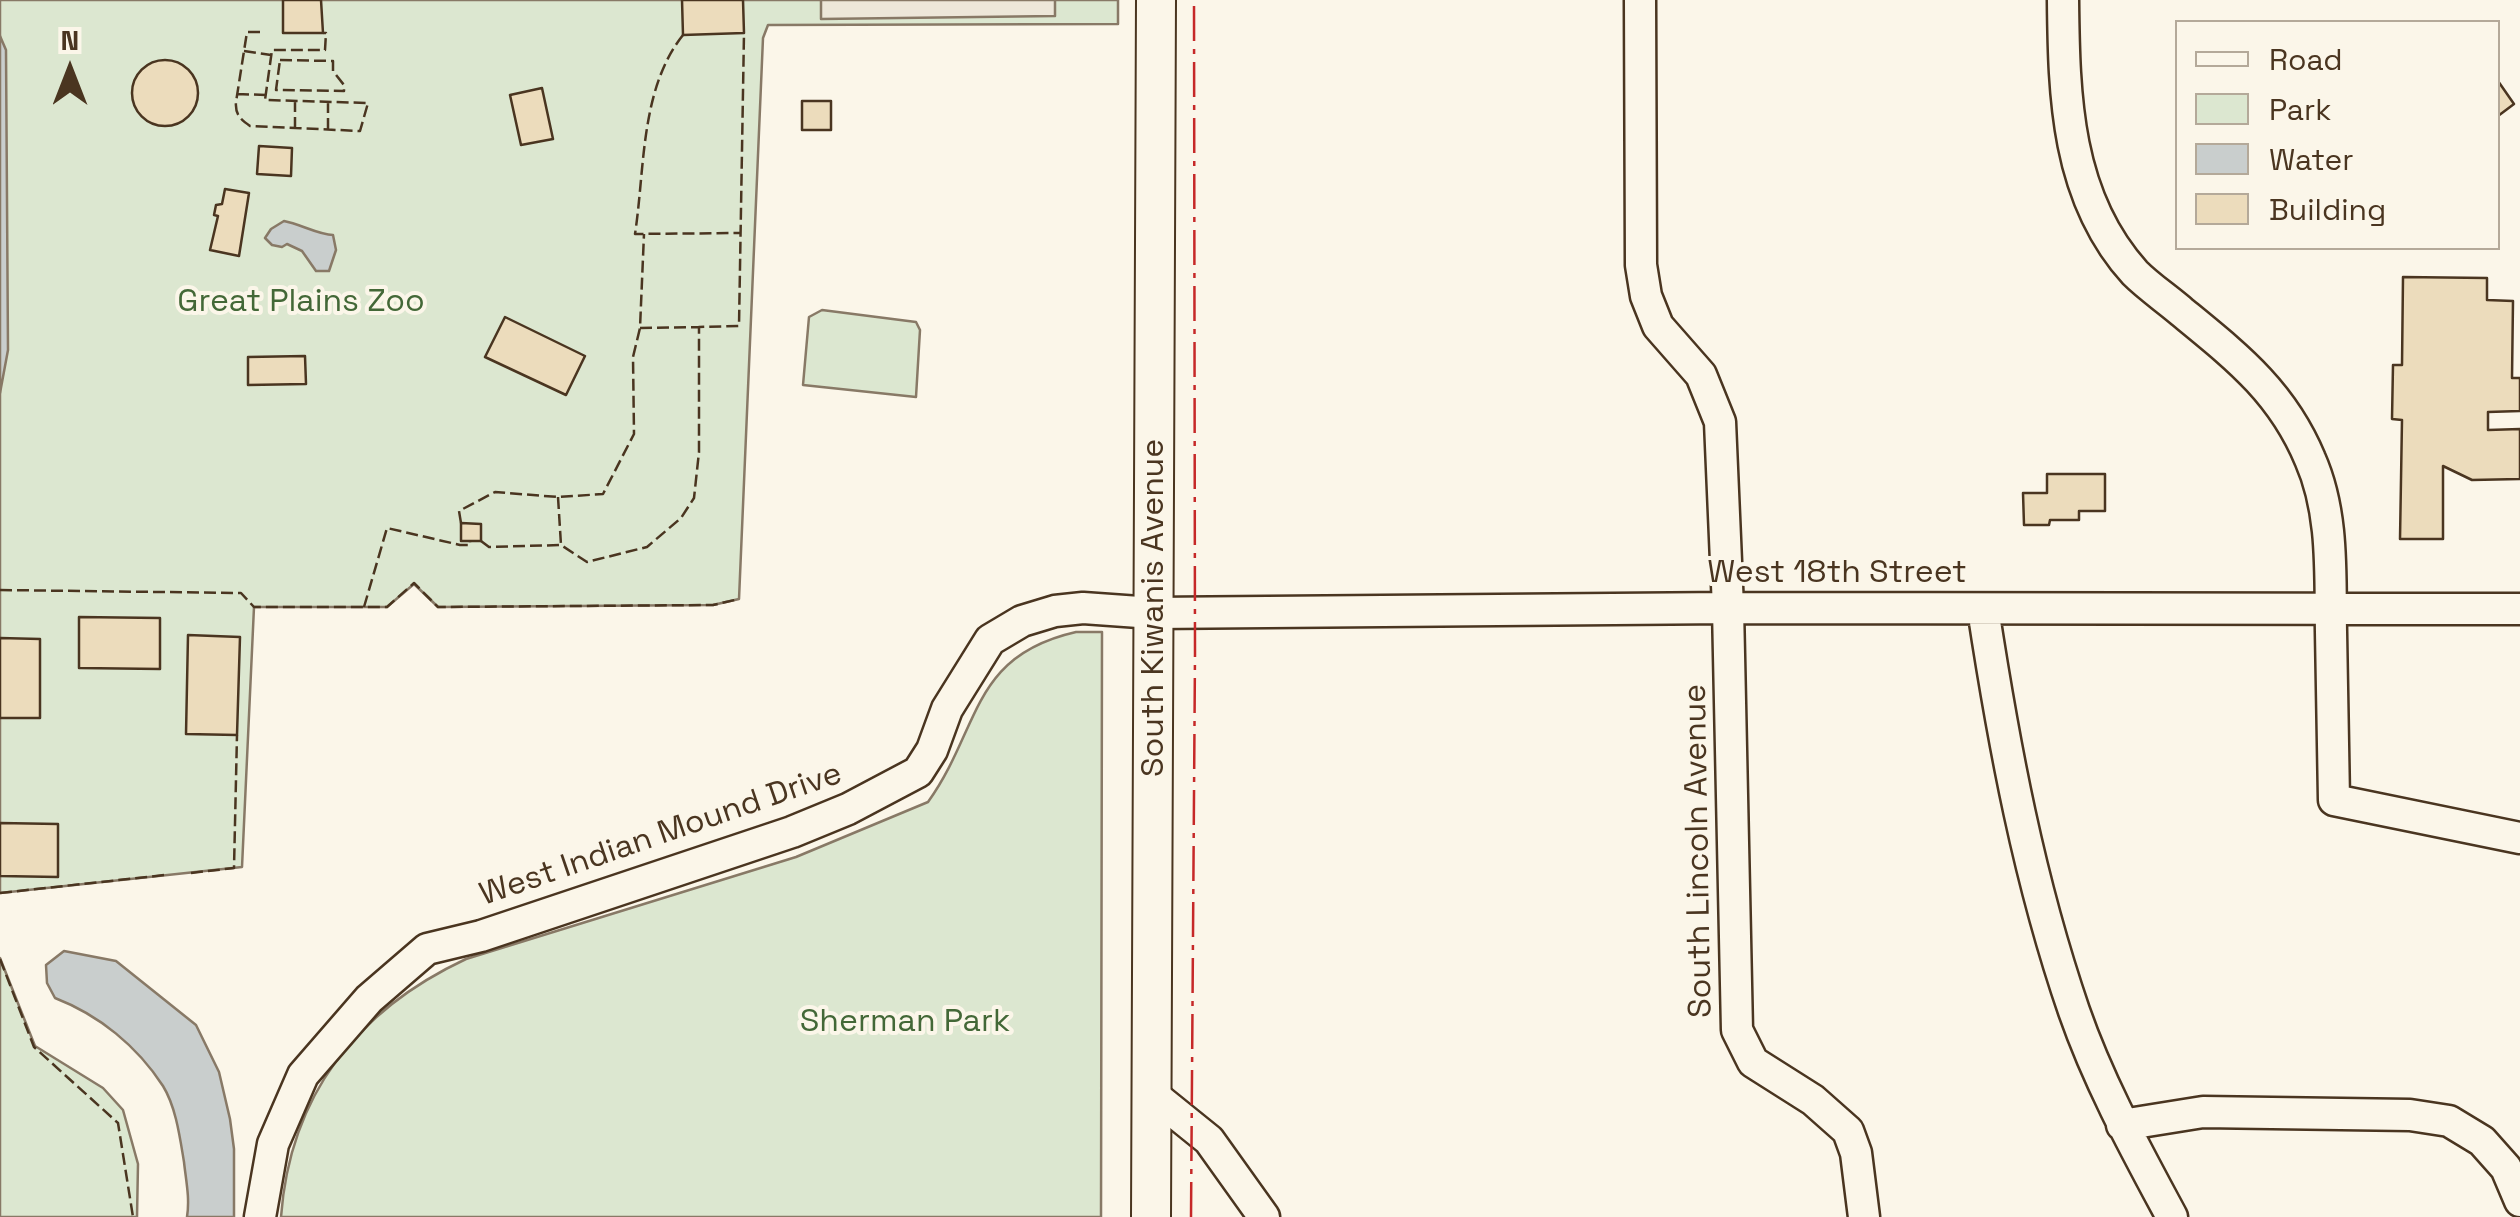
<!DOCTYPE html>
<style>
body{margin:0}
#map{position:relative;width:2520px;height:1217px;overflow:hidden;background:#fbf6e9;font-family:"Space Grotesk",sans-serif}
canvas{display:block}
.legend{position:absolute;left:2175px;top:20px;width:325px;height:230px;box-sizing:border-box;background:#fbf6e9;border:2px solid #b4a999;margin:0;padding:12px 18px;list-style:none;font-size:30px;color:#4a3520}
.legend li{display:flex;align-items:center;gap:20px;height:50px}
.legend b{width:50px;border:2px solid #b4a999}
.north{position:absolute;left:20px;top:20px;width:100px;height:100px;-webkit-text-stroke:8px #fbf6e9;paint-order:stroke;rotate:0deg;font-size:28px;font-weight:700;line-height:40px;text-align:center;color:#4a3520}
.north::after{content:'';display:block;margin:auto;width:35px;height:45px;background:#4a3520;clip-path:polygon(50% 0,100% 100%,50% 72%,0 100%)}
</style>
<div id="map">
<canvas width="2520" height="1217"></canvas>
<ul class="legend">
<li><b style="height:12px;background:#fbf6e9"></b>Road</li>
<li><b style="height:28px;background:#dce7d0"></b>Park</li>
<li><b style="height:28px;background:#c9cecd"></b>Water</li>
<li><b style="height:28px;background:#ecdcbc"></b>Building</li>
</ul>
<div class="north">N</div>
</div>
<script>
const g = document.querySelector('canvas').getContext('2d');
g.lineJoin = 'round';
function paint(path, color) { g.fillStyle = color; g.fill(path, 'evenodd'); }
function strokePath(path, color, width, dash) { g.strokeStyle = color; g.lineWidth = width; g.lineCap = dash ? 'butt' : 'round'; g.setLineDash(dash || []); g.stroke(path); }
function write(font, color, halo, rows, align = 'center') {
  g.font = font + ' "Space Grotesk",sans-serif'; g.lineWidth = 8; g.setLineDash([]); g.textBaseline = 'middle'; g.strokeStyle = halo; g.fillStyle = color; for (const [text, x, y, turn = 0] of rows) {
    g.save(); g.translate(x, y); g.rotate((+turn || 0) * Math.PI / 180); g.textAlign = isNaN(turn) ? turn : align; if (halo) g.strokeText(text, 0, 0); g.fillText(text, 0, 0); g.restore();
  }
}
const green = new Path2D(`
 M 0,0 L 1118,0 L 1118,24 L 768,25 L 763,38 L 739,599 L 713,605 L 438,607 L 414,584 L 387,607 L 254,607 L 242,867 L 0,893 Z
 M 822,310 L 916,322 L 920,330 L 916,397 L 803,385 L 809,317 Z
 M 1076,632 L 1102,632 L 1101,1217 L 281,1217 C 290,1095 357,1010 466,959 L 796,857 L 928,802 C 981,728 970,656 1076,632 Z
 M 0,958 L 35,1046 L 103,1088 L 123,1110 L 138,1164 L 137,1217 L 0,1217 Z`);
paint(green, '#dce7d0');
strokePath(green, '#887966', 2.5);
const parking = new Path2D(`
 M 821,0 L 1055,0 L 1055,16 L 821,19 Z`);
paint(parking, '#ede7d9');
strokePath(parking, '#887966', 2.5);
const water = new Path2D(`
 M 0,36 L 6,50 L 8,350 L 0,393 Z
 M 284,221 C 300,224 319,235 333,235 L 336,250 L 329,271 L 316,271 L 302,251 L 287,244 L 282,247 L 272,245 L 265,238 L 271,229 Z
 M 64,951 L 116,961 L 196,1025 L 219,1072 L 230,1119 L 234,1149 L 234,1217 L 187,1217 C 190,1198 186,1181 184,1162 C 180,1138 176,1107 163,1086 C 137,1046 99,1015 55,998 L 47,983 L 46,965 Z`);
paint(water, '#c9cecd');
strokePath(water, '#887966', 2.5);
const building = new Path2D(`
 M 283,0 L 321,0 L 323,33 L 283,33 Z
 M 682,0 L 743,0 L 744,33 L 683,35 Z
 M132 93a33 33 0 1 1 66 0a33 33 0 1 1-66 0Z
 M 2498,81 L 2514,104 L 2498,116 Z
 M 542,88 L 553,139 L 521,145 L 510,95 Z
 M 802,101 L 831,101 L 831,130 L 802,130 Z
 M 259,146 L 292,148 L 291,176 L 257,174 Z
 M 225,189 L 249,193 L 239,256 L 210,250 L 218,216 L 214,215 L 216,205 L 222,204 Z
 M 2403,277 L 2487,278 L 2487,300 L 2513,301 L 2512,378 L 2520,378 L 2520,411 L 2488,412 L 2488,430 L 2520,429 L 2520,479 L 2472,480 L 2443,466 L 2443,539 L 2400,539 L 2402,420 L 2392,419 L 2393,365 L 2402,365 Z
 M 505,317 L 585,356 L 566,395 L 485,357 Z
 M 305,356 L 306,384 L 248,385 L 248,357 Z
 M 2047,474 L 2105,474 L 2105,511 L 2079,511 L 2079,520 L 2050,520 L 2049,525 L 2024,525 L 2023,493 L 2047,493 Z
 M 461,523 L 481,524 L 481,541 L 461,541 Z
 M 79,617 L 160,618 L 160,669 L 79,668 Z
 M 188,635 L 240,637 L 237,735 L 186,734 Z
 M 0,638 L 40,639 L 40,718 L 0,718 Z
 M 0,823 L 58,824 L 58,877 L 0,876 Z`);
paint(building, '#ecdcbc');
strokePath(building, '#4a3520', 2.5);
const minor = new Path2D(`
 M 1640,0 L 1641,265 L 1646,296 L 1658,326 L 1701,375 L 1720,422 L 1728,608 L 1737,1030 L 1753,1062 L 1813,1100 L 1848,1131 L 1856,1153 L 1864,1217
 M 2063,0 C 2064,96 2066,197 2135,273 C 2149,287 2167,299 2182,312 C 2237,357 2282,392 2310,459 C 2334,513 2330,574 2331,632 C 2332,688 2333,744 2334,800 L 2520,838
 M 1983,609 C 2004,746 2029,880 2074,1011 C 2099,1083 2136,1150 2172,1217
 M 1152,1094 L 1209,1140 L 1264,1217
 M 2122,1125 L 2203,1112 L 2410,1115 L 2449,1121 L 2482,1141 L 2506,1168 L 2520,1201
 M 260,1217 L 273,1144 L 303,1075 L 369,999 L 427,949 L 481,936 L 792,832 L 848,809 L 918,772 L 932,750 L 947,709 L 990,640 L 1022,621 L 1055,611 L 1083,608 L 1153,613 L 1728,608 L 2520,609`);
const major = new Path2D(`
 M 1151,1217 L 1156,0`);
strokePath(minor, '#4a3520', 35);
strokePath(major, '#4a3520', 42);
strokePath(minor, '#fbf6e9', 30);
strokePath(major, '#fbf6e9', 38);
strokePath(new Path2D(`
 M 260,32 L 247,32 L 236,102 C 235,114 240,119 250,126 L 360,131 L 368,103 L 265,100 L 272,50 L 325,50 L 326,33 L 323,33
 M 683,35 C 640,89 645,169 635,234 L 741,233
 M 244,51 L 271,55
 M 280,60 L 333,61 L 333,71 L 344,85 L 344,91 L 276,90 Z
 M 237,94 L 266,95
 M 295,129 L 295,101
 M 328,130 L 328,102
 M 640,328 L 699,327
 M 558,497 L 561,545
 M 461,523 L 459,511 L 495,492 L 558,497 L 603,494 L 634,434 L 633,357 L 640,328 L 644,234
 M 481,541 L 489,547 L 561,545 L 587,562 L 647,547 L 681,518 L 694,498 L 699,452 L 699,327 L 739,326 L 744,33
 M 0,590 L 241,593 L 254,607 L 387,607 L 414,583 L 438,607 L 713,605 L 739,599
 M 364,607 L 387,528 L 460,545 L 470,545 L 470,541
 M 191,873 L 234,868 L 237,735
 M 0,893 L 165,875
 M 0,959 L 34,1047 L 118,1123 L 133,1217`), '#4a3520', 2.5, [12, 5]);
strokePath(new Path2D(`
 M 1191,1217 L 1195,654 L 1194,0`), '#c62828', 2.5, [35, 8, 5, 8]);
write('32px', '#436837', '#fbf6e9', [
 ["Great Plains Zoo",301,302],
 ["Sherman Park",905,1022]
]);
write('32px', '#4a3520', '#fbf6e9', [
 ["West 18th Street",1837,573],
 ["South Kiwanis Avenue",1154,608,-90],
 ["West Indian Mound Drive",661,835,-19],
 ["South Lincoln Avenue",1699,851,-91]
]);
</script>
